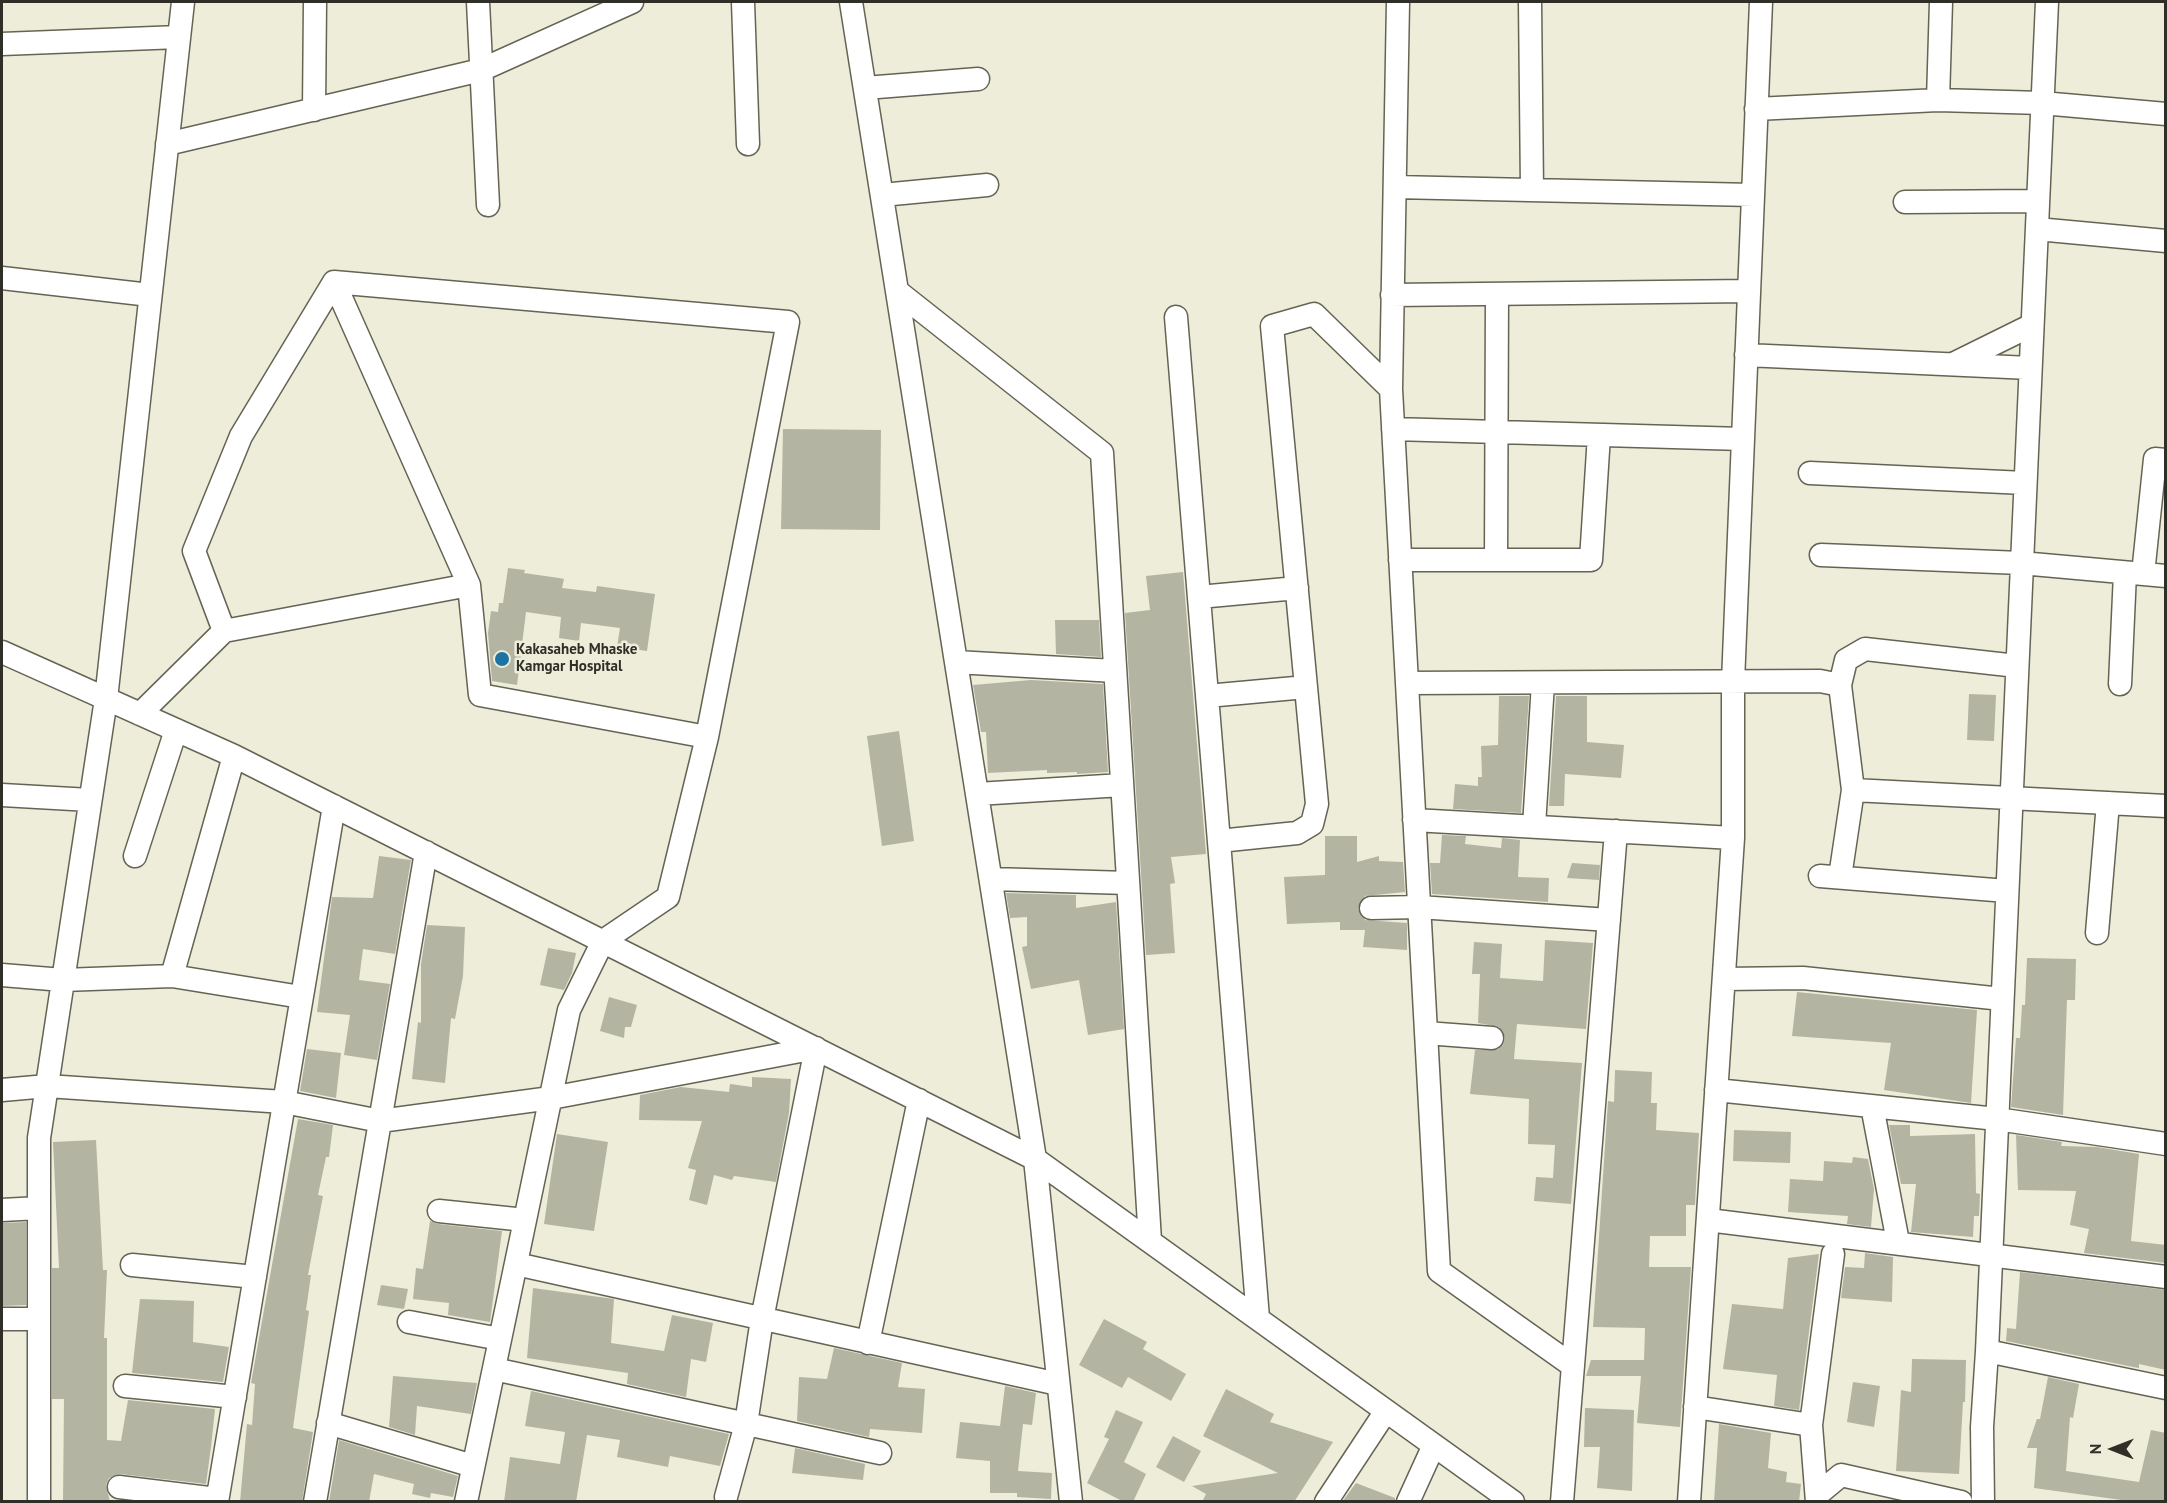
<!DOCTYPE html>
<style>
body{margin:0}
#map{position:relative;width:2167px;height:1503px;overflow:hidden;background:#ededda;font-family:"PT Sans",sans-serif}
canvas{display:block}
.frame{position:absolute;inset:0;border:3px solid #2f2f28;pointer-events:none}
.north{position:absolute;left:2083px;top:1419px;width:60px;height:60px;-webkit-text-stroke:4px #ededda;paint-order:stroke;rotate:270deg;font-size:16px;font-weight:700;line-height:24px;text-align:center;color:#2f2f28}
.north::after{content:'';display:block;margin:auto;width:21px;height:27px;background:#2f2f28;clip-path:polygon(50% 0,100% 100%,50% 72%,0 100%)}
</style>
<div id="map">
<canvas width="2167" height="1503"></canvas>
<div class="frame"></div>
<div class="north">N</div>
</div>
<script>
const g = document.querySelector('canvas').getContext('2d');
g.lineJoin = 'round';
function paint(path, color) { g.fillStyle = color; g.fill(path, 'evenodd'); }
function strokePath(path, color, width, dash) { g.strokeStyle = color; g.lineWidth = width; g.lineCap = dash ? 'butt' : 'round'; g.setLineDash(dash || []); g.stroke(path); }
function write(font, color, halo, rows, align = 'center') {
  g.font = font + ' "PT Sans",sans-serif'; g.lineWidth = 5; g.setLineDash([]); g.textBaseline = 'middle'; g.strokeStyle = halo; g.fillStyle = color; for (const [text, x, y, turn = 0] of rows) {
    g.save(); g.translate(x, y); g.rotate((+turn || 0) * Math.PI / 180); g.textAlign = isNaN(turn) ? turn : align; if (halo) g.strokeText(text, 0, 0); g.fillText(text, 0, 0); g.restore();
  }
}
paint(new Path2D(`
 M 783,429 L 881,430 L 880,530 L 781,529 Z
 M 508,568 L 525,570 L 524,573 L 559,578 L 564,579 L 562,588 L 596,592 L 597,586 L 655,594 L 647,651 L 617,647 L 620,628 L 581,623 L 579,641 L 559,638 L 561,617 L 526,612 L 517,685 L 492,681 L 488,633 L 491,611 L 498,612 L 499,603 L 503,603 Z
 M 1183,572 L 1206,854 L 1171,857 L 1175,883 L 1170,884 L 1175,953 L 1146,955 L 1125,613 L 1150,610 L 1146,576 Z
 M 1055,620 L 1099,620 L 1101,657 L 1056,654 Z
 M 1031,680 L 1103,684 L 1108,772 L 1077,774 L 1077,772 L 1047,773 L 1047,770 L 988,773 L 986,732 L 981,732 L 973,685 Z
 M 1969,694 L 1996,695 L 1994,741 L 1967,740 Z
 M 1499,696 L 1529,696 L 1521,813 L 1453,809 L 1455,784 L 1478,786 L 1478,777 L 1482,777 L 1481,746 L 1498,745 Z
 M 1556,696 L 1587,696 L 1587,742 L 1624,745 L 1621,778 L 1565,774 L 1564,806 L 1549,806 Z
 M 899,731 L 914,841 L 882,846 L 867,736 Z
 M 1442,835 L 1466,836 L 1465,844 L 1501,848 L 1502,838 L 1520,840 L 1518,877 L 1549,878 L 1548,902 L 1432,894 L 1430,863 L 1440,863 Z
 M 1325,836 L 1357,836 L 1357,862 L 1379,856 L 1379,861 L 1403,862 L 1405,892 L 1365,896 L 1358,909 L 1365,920 L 1407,923 L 1407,950 L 1363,947 L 1365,930 L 1340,930 L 1340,922 L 1287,924 L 1284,877 L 1325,875 Z
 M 379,856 L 411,860 L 395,954 L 363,949 L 359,980 L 390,984 L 377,1060 L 344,1055 L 350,1015 L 317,1012 L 332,897 L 373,898 Z
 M 1572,863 L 1600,865 L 1599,880 L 1567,878 Z
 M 1006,893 L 1076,895 L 1076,908 L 1116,902 L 1124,1029 L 1088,1035 L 1079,980 L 1031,989 L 1022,947 L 1027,946 L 1027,917 L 1010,918 Z
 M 427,925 L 465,927 L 463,976 L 455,1019 L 451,1018 L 445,1083 L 412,1079 L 418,1022 L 421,1023 L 421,964 Z
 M 1545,940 L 1593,943 L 1586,1029 L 1517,1024 L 1514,1059 L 1582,1063 L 1571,1204 L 1534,1201 L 1536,1177 L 1553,1178 L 1555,1145 L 1528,1144 L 1529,1099 L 1470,1094 L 1475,1050 L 1497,1050 L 1503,1045 L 1505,1038 L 1499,1027 L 1478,1023 L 1480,974 L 1472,974 L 1474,942 L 1502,944 L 1500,978 L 1543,981 Z
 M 548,948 L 576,953 L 572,973 L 564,990 L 540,985 Z
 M 2027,958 L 2076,959 L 2075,1000 L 2067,1000 L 2063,1115 L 2011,1107 L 2016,1038 L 2020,1038 L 2022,1005 L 2025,1005 Z
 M 1797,992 L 1977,1010 L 1971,1103 L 1884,1090 L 1891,1043 L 1792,1036 Z
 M 609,997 L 637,1005 L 631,1027 L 625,1027 L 624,1038 L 600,1031 Z
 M 307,1049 L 341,1053 L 336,1098 L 300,1091 Z
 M 1615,1070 L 1652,1072 L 1651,1103 L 1657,1103 L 1656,1130 L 1699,1133 L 1695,1205 L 1686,1205 L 1686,1236 L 1650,1236 L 1649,1267 L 1691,1267 L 1680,1427 L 1637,1423 L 1641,1376 L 1586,1376 L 1591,1360 L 1644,1360 L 1645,1328 L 1593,1327 L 1608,1101 L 1614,1102 Z
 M 752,1077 L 791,1079 L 789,1113 L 776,1182 L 734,1176 L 732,1180 L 714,1175 L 707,1205 L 689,1200 L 696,1170 L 688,1168 L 702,1121 L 639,1120 L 640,1095 L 681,1087 L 729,1092 L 730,1084 L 752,1087 Z
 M 298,1119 L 333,1125 L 329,1157 L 326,1157 L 318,1195 L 323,1196 L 308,1275 L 311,1275 L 306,1310 L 309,1311 L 293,1428 L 313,1432 L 302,1502 L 240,1502 L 247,1424 L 252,1425 L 255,1384 L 251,1383 Z
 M 1889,1125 L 1910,1125 L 1910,1136 L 1975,1134 L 1976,1193 L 1980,1194 L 1979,1216 L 1974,1216 L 1973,1237 L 1911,1232 L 1916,1184 L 1901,1184 Z
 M 1734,1130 L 1791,1132 L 1790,1163 L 1733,1161 Z
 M 557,1134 L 608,1142 L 594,1231 L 544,1224 Z
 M 2016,1135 L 2062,1142 L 2061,1146 L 2097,1147 L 2139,1154 L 2131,1241 L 2166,1245 L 2166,1263 L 2084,1253 L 2089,1229 L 2070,1225 L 2076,1191 L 2018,1190 Z
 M 96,1140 L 103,1270 L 107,1270 L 104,1338 L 107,1338 L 107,1440 L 121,1441 L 128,1400 L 215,1409 L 211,1447 L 206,1484 L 120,1474 L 109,1478 L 106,1485 L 110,1502 L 63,1502 L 64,1399 L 52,1399 L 52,1268 L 59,1268 L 53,1142 Z
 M 1853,1157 L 1868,1159 L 1874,1189 L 1871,1227 L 1847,1224 L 1848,1216 L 1788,1212 L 1790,1179 L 1823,1181 L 1824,1161 L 1852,1163 Z
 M 430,1221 L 438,1224 L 502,1231 L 490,1322 L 448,1315 L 449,1303 L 413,1299 L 416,1268 L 423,1269 Z
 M 26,1222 L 26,1305 L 2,1306 L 2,1223 Z
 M 1865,1253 L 1893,1257 L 1892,1302 L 1841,1298 L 1845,1267 L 1864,1268 Z
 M 1819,1254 L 1799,1410 L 1774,1406 L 1777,1375 L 1723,1369 L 1732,1304 L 1783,1309 L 1788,1258 Z
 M 2020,1272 L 2166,1290 L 2166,1370 L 2139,1364 L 2139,1368 L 2133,1367 L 2006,1341 L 2007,1328 L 2016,1329 Z
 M 381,1285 L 408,1289 L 404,1309 L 377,1305 Z
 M 533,1288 L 614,1299 L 611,1343 L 664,1351 L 672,1315 L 713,1323 L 706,1362 L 691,1359 L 686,1397 L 627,1384 L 628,1373 L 527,1358 Z
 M 140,1299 L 194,1301 L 193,1342 L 229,1347 L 223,1382 L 132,1373 Z
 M 1104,1319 L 1147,1342 L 1143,1349 L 1186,1374 L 1171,1401 L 1128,1377 L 1122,1388 L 1079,1365 Z
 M 834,1348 L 902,1363 L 898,1387 L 925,1389 L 922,1433 L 870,1429 L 869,1437 L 797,1421 L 799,1377 L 827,1379 Z
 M 1912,1359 L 1966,1360 L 1965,1402 L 1963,1402 L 1959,1474 L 1896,1471 L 1901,1390 L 1911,1392 Z
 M 393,1376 L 477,1383 L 471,1414 L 417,1406 L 415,1435 L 389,1427 Z
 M 2048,1377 L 2079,1384 L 2073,1418 L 2070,1417 L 2066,1471 L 2139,1482 L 2151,1430 L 2166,1433 L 2166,1502 L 2136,1502 L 2034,1488 L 2037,1448 L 2027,1448 L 2037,1419 L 2040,1419 Z
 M 1853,1382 L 1880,1386 L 1874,1427 L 1847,1422 Z
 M 1005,1386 L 1036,1393 L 1032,1425 L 1023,1424 L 1018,1471 L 1052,1473 L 1051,1499 L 1017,1497 L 1017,1493 L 990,1493 L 990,1461 L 956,1458 L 960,1422 L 1000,1426 Z
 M 1226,1389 L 1274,1414 L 1270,1422 L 1333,1442 L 1294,1502 L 1202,1502 L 1206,1494 L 1192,1486 L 1278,1473 L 1203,1436 Z
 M 531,1391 L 729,1434 L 720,1466 L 670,1456 L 668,1467 L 617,1457 L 620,1440 L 587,1435 L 576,1502 L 504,1502 L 510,1457 L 560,1464 L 565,1432 L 525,1426 Z
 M 1585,1408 L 1634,1410 L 1632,1491 L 1597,1488 L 1600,1447 L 1584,1447 Z
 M 1116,1410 L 1143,1422 L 1124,1462 L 1146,1474 L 1133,1502 L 1124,1502 L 1087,1483 L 1109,1439 L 1104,1437 Z
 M 1719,1424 L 1771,1433 L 1768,1468 L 1787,1472 L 1786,1482 L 1801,1484 L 1799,1502 L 1714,1502 Z
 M 1173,1436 L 1201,1451 L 1184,1482 L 1156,1467 Z
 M 339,1440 L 458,1476 L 453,1497 L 431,1493 L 430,1498 L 412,1494 L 414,1484 L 374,1474 L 369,1502 L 329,1502 Z
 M 795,1448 L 865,1464 L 863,1480 L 792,1473 Z
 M 1356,1483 L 1395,1498 L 1395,1502 L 1342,1502 Z`), '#b4b4a2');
const minor = new Path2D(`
 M 478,2 L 488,205
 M 743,2 L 748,144
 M 851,2 L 1035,1159 L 1071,1502
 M 1398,2 L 1391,389 L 1439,1271 L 1573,1366
 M 1530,2 L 1532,190
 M 2047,2 L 1987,1351 L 2166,1388
 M 2,44 L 179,37
 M 865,88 L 978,79
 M 1938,100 L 1941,2
 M 1756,109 L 1938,100 L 2042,103 L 2166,114
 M 314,110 L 315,2
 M 167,144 L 481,70 L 632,2
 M 1395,187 L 1753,195
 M 882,195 L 987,185
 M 1905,202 L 2038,201
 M 2037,229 L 2166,241
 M 2,278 L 150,295
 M 897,291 L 1102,453 L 1150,1241
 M 1392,295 L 1749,291
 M 1176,317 L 1258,1318
 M 1746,355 L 2030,368
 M 1953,364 L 2032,325
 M 1393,429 L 1743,439
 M 1810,473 L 2025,483
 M 1821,555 L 2021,563 L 2166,576
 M 1400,560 L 1591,560 L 1599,435
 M 1496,560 L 1497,294
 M 2143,574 L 2155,459 L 2166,460
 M 1199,597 L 1297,588
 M 224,631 L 469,585
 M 2,652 L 234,756 L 1035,1159 L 1513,1502
 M 956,662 L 1115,671
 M 1407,683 L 1820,681 L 1840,685
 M 2120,684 L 2125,573
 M 1207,696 L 1306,687
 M 140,714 L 224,631 L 194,551 L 241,436 L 334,282
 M 234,756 L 172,976 L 301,997
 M 1853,790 L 2166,806
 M 977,794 L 1122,785
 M 2,795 L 90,800
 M 1414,820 L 1733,838
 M 1534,826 L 1543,683
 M 1219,841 L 1297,833 L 1312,824 L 1317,804 L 1272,326 L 1314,314 L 1391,389
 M 135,856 L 176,730
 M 1820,876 L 2007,891
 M 1840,877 L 1853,790 L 1840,685 L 1846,660 L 1865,649 L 2017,666
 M 991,879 L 1128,883
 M 1371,908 L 1419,907 L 1609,920
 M 2097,933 L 2108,803
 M 2,975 L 63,980 L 172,976
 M 1724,979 L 1803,978 L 2002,999
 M 1426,1033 L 1492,1038
 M 2,1090 L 47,1086 L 284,1102 L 380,1121 L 551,1098 L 816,1048 L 762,1319 L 746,1424 L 726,1497
 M 1716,1090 L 1997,1119 L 2166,1144
 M 1872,1106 L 1898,1242
 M 2,1210 L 39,1208
 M 439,1211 L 525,1220
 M 1708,1220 L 2166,1277
 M 516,1264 L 1058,1384
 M 132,1265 L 255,1277
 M 2,1319 L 39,1319
 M 409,1322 L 500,1339
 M 868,1343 L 919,1100
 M 494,1369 L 880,1453
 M 125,1386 L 235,1397
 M 1695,1407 L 1811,1425 L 1817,1502
 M 328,1423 L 473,1466
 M 1811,1425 L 1833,1254
 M 119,1487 L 217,1499
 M 1817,1495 L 1841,1475 L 1961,1502
 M 39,1502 L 39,1138 L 106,699 L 183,2
 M 217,1502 L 334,806
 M 315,1502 L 426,852
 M 466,1502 L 569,1010 L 603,941 L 668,897 L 707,737 L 788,322 L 334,282 L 469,585 L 480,695 L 707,737
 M 1326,1502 L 1386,1411
 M 1408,1502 L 1434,1445
 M 1562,1502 L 1616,831
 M 1689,1502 L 1733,838 L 1733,682 L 1761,2
 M 1983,1502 L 1982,1427 L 1987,1351`);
strokePath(minor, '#656454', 25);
strokePath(minor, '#fff', 22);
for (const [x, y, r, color] of [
 [502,659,8,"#1b74a3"]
]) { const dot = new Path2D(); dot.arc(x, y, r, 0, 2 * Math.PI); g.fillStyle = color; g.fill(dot); strokePath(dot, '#ededda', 2); }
write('bold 15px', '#2f2f28', '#ededda', [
 ["Kakasaheb Mhaske",516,650],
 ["Kamgar Hospital",516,667]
], 'left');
</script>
